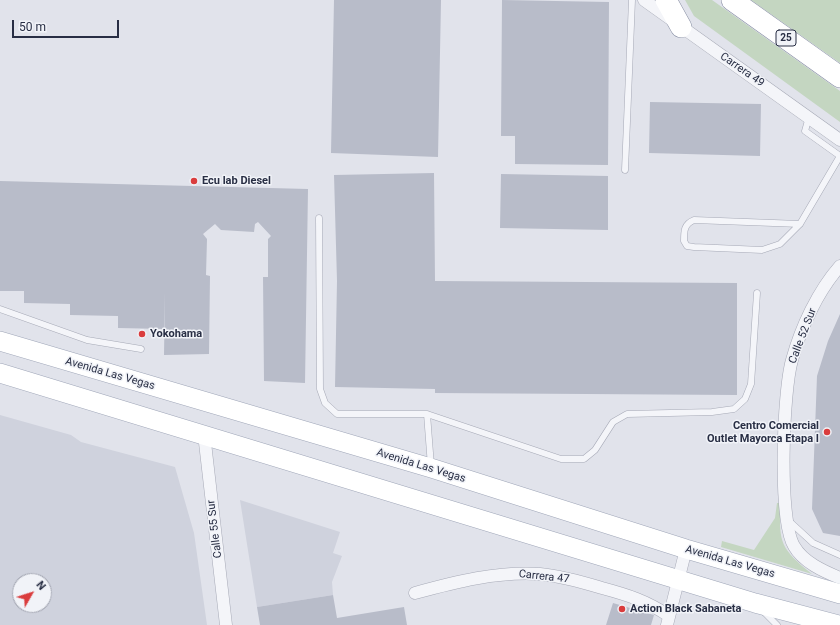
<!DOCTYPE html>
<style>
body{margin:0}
#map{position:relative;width:840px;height:625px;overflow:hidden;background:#e1e3eb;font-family:Roboto,sans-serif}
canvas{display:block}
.north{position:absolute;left:12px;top:573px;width:40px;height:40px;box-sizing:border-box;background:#f1f3f8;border:1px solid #a1a4b0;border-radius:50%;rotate:51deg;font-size:11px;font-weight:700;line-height:16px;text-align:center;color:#282e44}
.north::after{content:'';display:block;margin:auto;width:14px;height:18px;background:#da3c3d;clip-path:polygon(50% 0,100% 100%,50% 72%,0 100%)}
.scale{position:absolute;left:12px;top:20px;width:107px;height:18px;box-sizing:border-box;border:2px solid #282e44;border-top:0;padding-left:5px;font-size:12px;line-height:14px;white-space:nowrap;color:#282e44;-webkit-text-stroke:3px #f1f3f8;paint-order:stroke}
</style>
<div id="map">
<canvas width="840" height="625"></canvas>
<div class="north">N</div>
<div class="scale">50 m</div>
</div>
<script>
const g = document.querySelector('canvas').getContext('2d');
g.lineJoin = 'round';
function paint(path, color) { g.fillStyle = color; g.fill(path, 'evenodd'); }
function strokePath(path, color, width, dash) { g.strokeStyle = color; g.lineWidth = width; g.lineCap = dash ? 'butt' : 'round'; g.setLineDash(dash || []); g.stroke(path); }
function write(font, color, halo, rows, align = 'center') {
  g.font = font + ' Roboto,sans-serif'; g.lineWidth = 3; g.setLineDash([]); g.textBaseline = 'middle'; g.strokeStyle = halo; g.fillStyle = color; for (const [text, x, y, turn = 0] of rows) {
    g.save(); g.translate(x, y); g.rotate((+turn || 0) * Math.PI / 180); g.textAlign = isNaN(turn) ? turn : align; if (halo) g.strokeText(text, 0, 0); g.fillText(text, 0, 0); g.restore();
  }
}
paint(new Path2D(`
 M 0,415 L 71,435 L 81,442 L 175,467 L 194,533 L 207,625 L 0,625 ZM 20,581 L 44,581 L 44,605 L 20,605 Z
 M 240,500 L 340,532 L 333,553 L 342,556 L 332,582 L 333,595 L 257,607 Z`), '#cfd2dd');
paint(new Path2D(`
 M 685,0 L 712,0 L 840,91 L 840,122 L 694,16 Z
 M 751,0 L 840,0 L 840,63 Z
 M 777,503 L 781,503 C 778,543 781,549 812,574 L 721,547 L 722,541 L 754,550 L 775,518 Z`), '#c4d6c1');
paint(new Path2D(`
 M 334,0 L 441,0 L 438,157 L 331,153 Z
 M 502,0 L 609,2 L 608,165 L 515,164 L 515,136 L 501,136 Z
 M 650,102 L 761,104 L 760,156 L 649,153 Z
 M 434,173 L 435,281 L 737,283 L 737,395 L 435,393 L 435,389 L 335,387 L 337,281 L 334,175 Z
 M 501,174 L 608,176 L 608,230 L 500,228 Z
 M 0,181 L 308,189 L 305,383 L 264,381 L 263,277 L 268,277 L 268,239 L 271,236 L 258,222 L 255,224 L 254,232 L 221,230 L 215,224 L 203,234 L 207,239 L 206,275 L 210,276 L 209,354 L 164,355 L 165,292 L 164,329 L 118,328 L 118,316 L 70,315 L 70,304 L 24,303 L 24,291 L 0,291 Z
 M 840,314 L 840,536 L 823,533 L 812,509 L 817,376 L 828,341 Z
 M 333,595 L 337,618 L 404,607 L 407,625 L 260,625 L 257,607 Z
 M 613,603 L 654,615 L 651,625 L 606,625 Z`), '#b8bcc9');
const service = new Path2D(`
 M 809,117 L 805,131 L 840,156
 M 625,170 L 632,0
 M 319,218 L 320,389 L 325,403 L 337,414 L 427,414 L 561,459 L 584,459 L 595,450 L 613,422 L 627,414 L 712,412 L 734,409 L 745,399 L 751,384 L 757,293
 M 800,224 L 694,220 C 684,224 684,231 684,241 L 687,246 L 694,247 L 762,250 L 780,244 L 800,224 L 840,156
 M 0,309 L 87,340 L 141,349
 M 427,414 L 431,466
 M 789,521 L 813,543 L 840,555
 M 763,611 L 777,625`);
const minor = new Path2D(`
 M 644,0 L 840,140
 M 840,266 C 818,291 801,327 792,360 C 783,391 778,519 794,546 C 803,562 823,571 840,578
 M 204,434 L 226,625
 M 415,593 C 455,582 498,571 540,574 C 561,576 582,582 602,588 C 628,595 647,601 669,616
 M 667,625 L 686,549`);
const primary = new Path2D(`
 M 0,341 L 431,468 L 686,549 L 840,594
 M 0,373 L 663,575 L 755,603 L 839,625`);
const trunk = new Path2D(`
 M 666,0 L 681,27
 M 732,0 L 840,77`);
strokePath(service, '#a6a9b6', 7);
strokePath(minor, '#a6a9b6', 13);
strokePath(primary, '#9fa6b8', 20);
strokePath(trunk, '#878ea3', 22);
strokePath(service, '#f4f5f9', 6);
strokePath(minor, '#f4f5f9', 12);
strokePath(primary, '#fff', 19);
strokePath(trunk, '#fff', 21);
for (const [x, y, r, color] of [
 [194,181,4,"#da3c3d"],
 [142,334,4,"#da3c3d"],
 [827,432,4,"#da3c3d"],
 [622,609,4,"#da3c3d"]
]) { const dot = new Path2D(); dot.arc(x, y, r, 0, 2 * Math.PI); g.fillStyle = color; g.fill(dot); strokePath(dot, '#f1f3f8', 1.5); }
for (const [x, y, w] of [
 [786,38,20]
]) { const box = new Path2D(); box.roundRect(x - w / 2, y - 8, w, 16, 3); g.fillStyle = '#f1f3f8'; g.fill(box); strokePath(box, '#282e44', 1); }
write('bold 10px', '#282e44', null, [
 ["25",786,38]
]);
write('11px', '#282e44', '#f1f3f8', [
 ["Carrera 49",742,70,35],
 ["Calle 52 Sur",803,336,-69],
 ["Avenida Las Vegas",110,374,16],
 ["Avenida Las Vegas",421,466,17],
 ["Calle 55 Sur",215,529,-97],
 ["Avenida Las Vegas",730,562,16],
 ["Carrera 47",544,577,6]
]);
write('bold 11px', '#282e44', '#f1f3f8', [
 ["Ecu lab Diesel",202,181],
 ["Yokohama",150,334],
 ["Centro Comercial",819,426,"right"],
 ["Outlet Mayorca Etapa I",819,439,"right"],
 ["Action Black Sabaneta",630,609]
], 'left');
</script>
